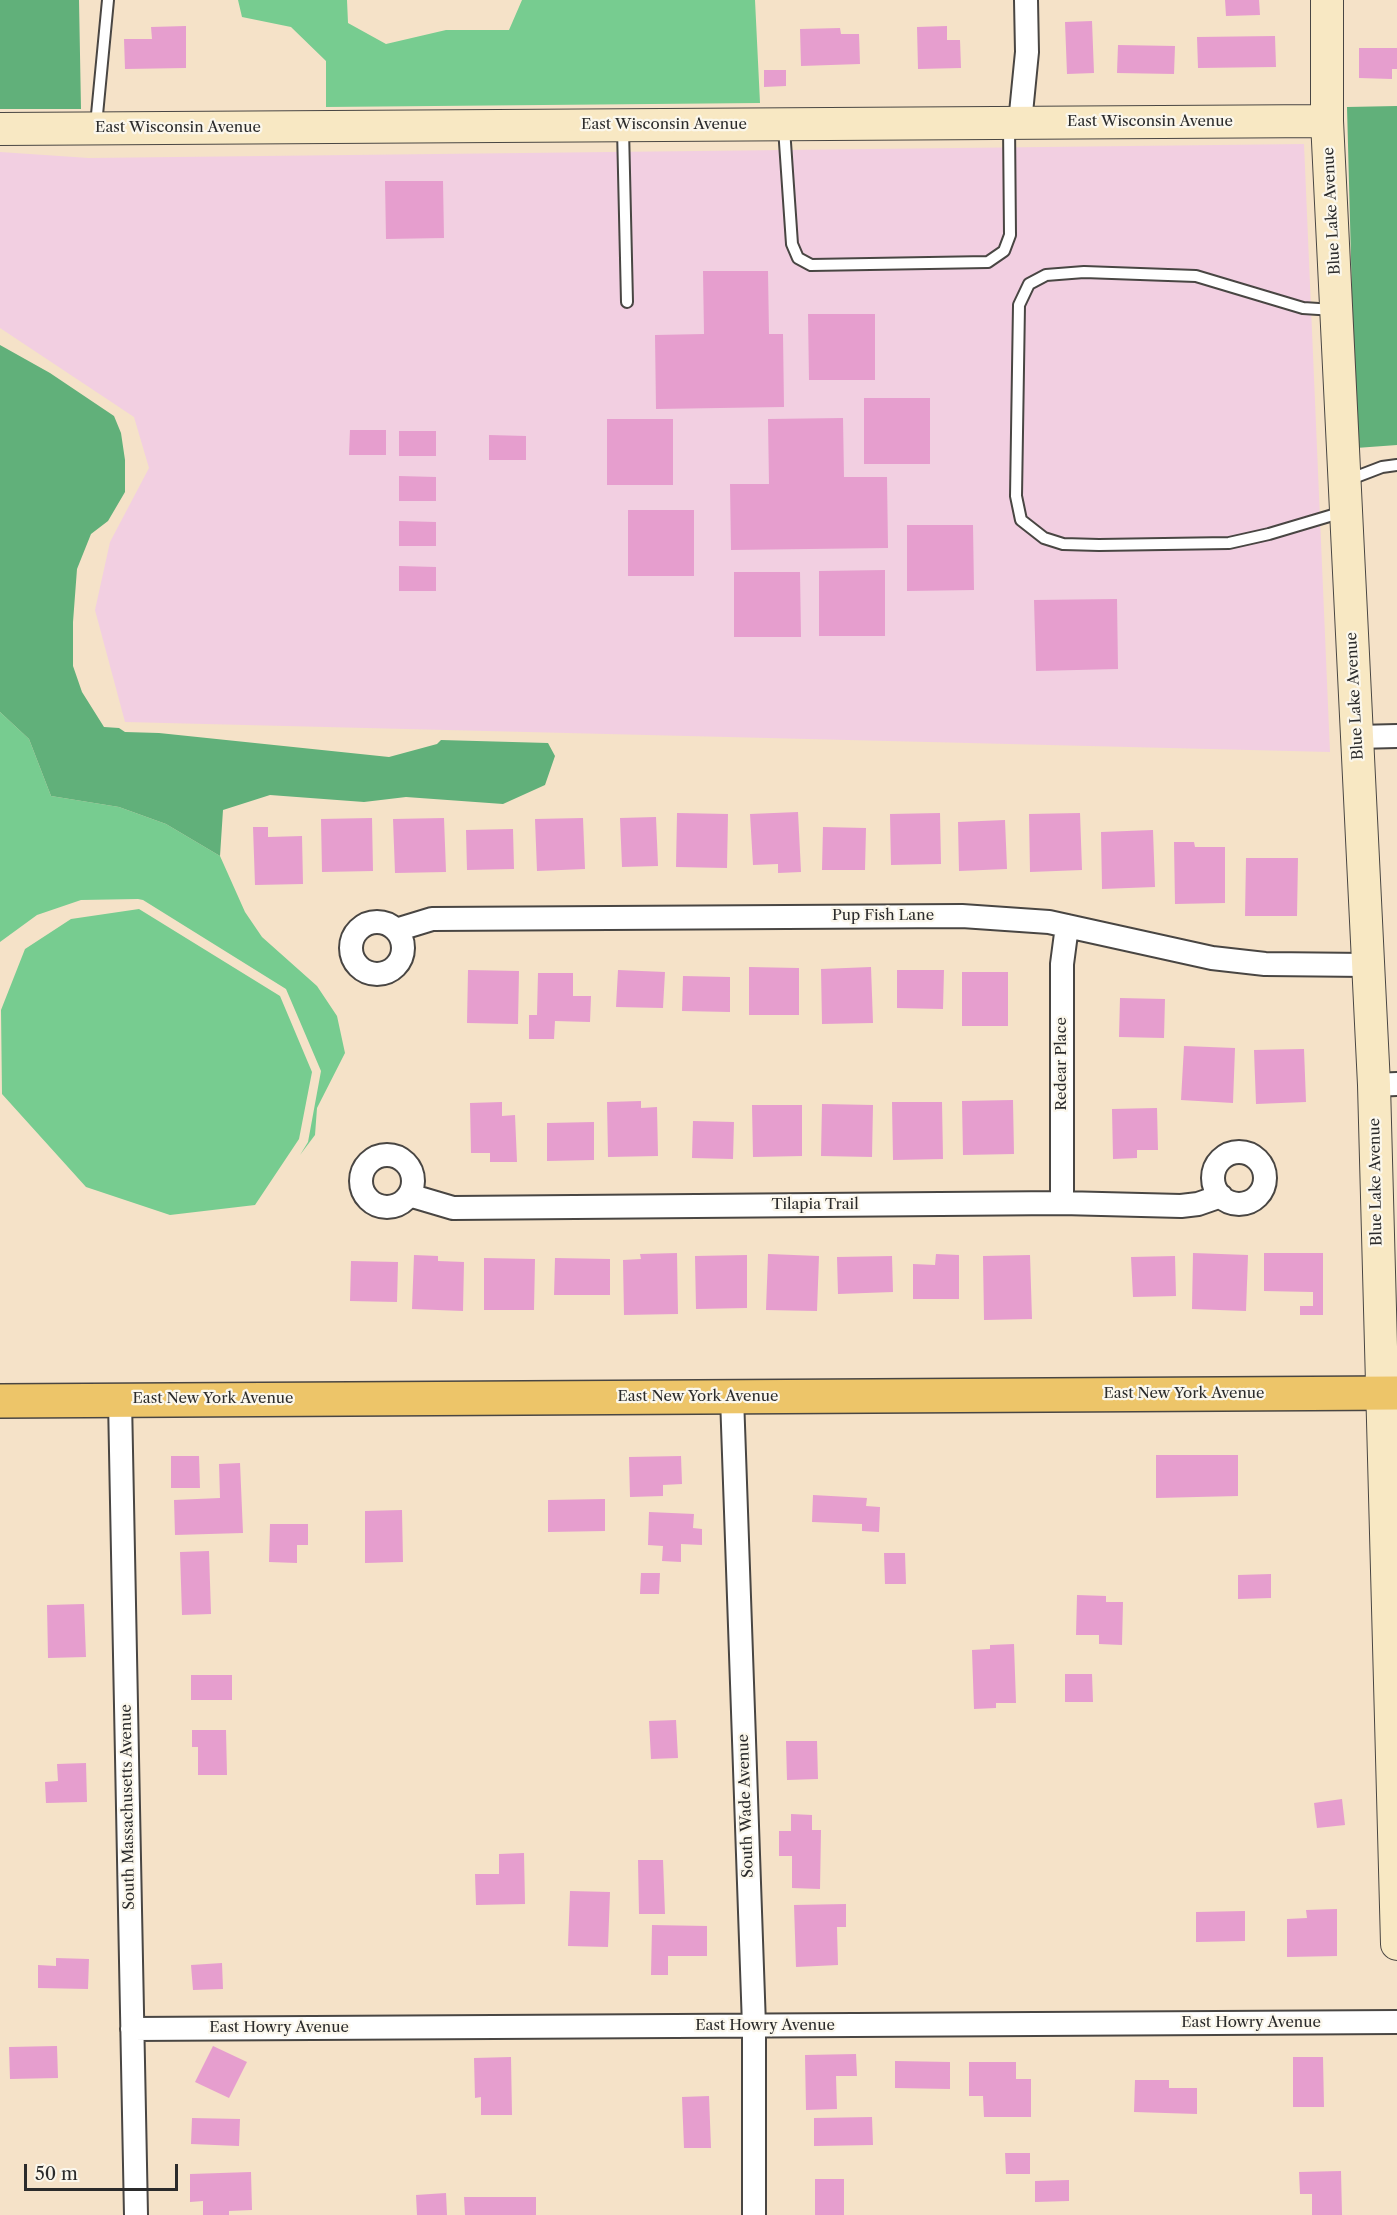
<!DOCTYPE html>
<style>
body{margin:0}
#map{position:relative;width:1397px;height:2215px;overflow:hidden;background:#f5e2c8;font-family:"Libre Caslon Text",serif}
canvas{display:block}
.scale{position:absolute;left:24px;top:2164px;width:154px;height:27px;box-sizing:border-box;border:3px solid #2b2b2b;border-top:0;padding-left:8px;font-size:18px;line-height:21px;white-space:nowrap;color:#2b2b2b;-webkit-text-stroke:4px #fbf7ec;paint-order:stroke}
</style>
<div id="map">
<canvas width="1397" height="2215"></canvas>
<div class="scale">50 m</div>
</div>
<script>
const g = document.querySelector('canvas').getContext('2d');
g.lineJoin = 'round';
function paint(path, color) { g.fillStyle = color; g.fill(path, 'evenodd'); }
function strokePath(path, color, width, dash) { g.strokeStyle = color; g.lineWidth = width; g.lineCap = dash ? 'butt' : 'round'; g.setLineDash(dash || []); g.stroke(path); }
function write(font, color, halo, rows, align = 'center') {
  g.font = font + ' "Libre Caslon Text",serif'; g.lineWidth = 4.5; g.setLineDash([]); g.textBaseline = 'middle'; g.strokeStyle = halo; g.fillStyle = color; for (const [text, x, y, turn = 0] of rows) {
    g.save(); g.translate(x, y); g.rotate((+turn || 0) * Math.PI / 180); g.textAlign = isNaN(turn) ? turn : align; if (halo) g.strokeText(text, 0, 0); g.fillText(text, 0, 0); g.restore();
  }
}
paint(new Path2D(`
 M 1304,144 L 1330,752 L 125,722 L 95,610 L 110,542 L 149,468 L 134,417 L 0,328 L 0,152 L 89,158 Z`), '#f2cfe1');
paint(new Path2D(`
 M 238,0 L 347,0 L 348,23 L 386,44 L 446,30 L 509,30 L 522,0 L 755,0 L 760,103 L 326,107 L 326,61 L 291,27 L 242,17 Z
 M 0,712 L 29,739 L 51,796 L 119,807 L 166,824 L 220,856 L 245,912 L 262,937 L 317,986 L 337,1016 L 345,1053 L 317,1108 L 315,1135 L 300,1155 L 308,1142 L 321,1071 L 286,989 L 143,900 L 138,899 L 81,900 L 37,915 L 0,942 Z
 M 139,909 L 280,996 L 312,1072 L 299,1139 L 255,1205 L 170,1215 L 86,1187 L 2,1094 L 1,1010 L 25,949 L 71,919 Z`), '#77cc90');
paint(new Path2D(`
 M 0,0 L 79,0 L 81,109 L 0,109 Z
 M 1397,106 L 1397,445 L 1356,448 L 1347,107 Z
 M 0,345 L 50,373 L 114,416 L 121,433 L 125,460 L 125,492 L 108,521 L 91,534 L 77,569 L 73,622 L 73,666 L 82,692 L 104,727 L 119,728 L 125,732 L 159,733 L 389,757 L 437,744 L 441,740 L 548,743 L 555,756 L 545,785 L 503,804 L 406,797 L 364,802 L 270,795 L 223,810 L 220,856 L 166,824 L 119,807 L 51,796 L 29,739 L 0,712 Z`), '#61b07a');
paint(new Path2D(`
 M 1225,0 L 1259,0 L 1260,15 L 1226,16 Z
 M 1092,21 L 1094,73 L 1067,74 L 1065,22 Z
 M 186,26 L 186,68 L 125,69 L 124,39 L 152,39 L 151,27 Z
 M 947,26 L 947,40 L 960,40 L 961,68 L 918,69 L 917,27 Z
 M 840,28 L 841,34 L 859,34 L 860,64 L 801,66 L 800,29 Z
 M 1275,36 L 1276,67 L 1198,68 L 1197,37 Z
 M 1118,45 L 1175,46 L 1174,74 L 1117,73 Z
 M 1359,48 L 1397,48 L 1397,69 L 1392,69 L 1392,79 L 1359,78 Z
 M 764,70 L 786,70 L 786,86 L 764,87 Z
 M 385,181 L 443,181 L 444,238 L 386,239 Z
 M 703,271 L 768,271 L 769,334 L 783,334 L 784,407 L 656,409 L 655,335 L 704,334 Z
 M 808,314 L 875,314 L 875,380 L 809,380 Z
 M 864,398 L 930,398 L 930,464 L 864,464 Z
 M 843,418 L 844,477 L 887,477 L 888,548 L 731,550 L 730,484 L 769,484 L 768,419 Z
 M 607,419 L 673,419 L 673,485 L 607,485 Z
 M 350,430 L 386,430 L 386,455 L 349,455 Z
 M 399,431 L 436,431 L 436,456 L 399,456 Z
 M 489,435 L 526,436 L 526,460 L 489,460 Z
 M 399,476 L 436,477 L 436,501 L 399,501 Z
 M 628,510 L 694,510 L 694,576 L 628,576 Z
 M 399,521 L 436,522 L 436,546 L 399,546 Z
 M 907,525 L 973,525 L 974,590 L 907,591 Z
 M 399,566 L 436,567 L 436,591 L 399,591 Z
 M 885,570 L 885,636 L 819,636 L 819,571 Z
 M 734,572 L 800,572 L 801,637 L 734,637 Z
 M 1117,599 L 1118,669 L 1036,671 L 1034,600 Z
 M 798,812 L 801,872 L 778,873 L 778,864 L 753,865 L 750,814 Z
 M 677,813 L 728,814 L 727,868 L 676,867 Z
 M 940,813 L 941,864 L 891,865 L 890,814 Z
 M 1080,813 L 1082,870 L 1030,872 L 1029,814 Z
 M 656,817 L 658,866 L 622,867 L 620,818 Z
 M 372,818 L 373,871 L 322,872 L 321,819 Z
 M 444,818 L 446,872 L 395,873 L 393,819 Z
 M 583,818 L 585,869 L 537,871 L 535,819 Z
 M 1005,820 L 1007,869 L 959,871 L 958,822 Z
 M 253,827 L 268,827 L 268,837 L 302,836 L 303,884 L 255,885 Z
 M 823,827 L 866,828 L 865,870 L 822,870 Z
 M 513,829 L 514,869 L 467,870 L 466,830 Z
 M 1153,830 L 1155,887 L 1102,889 L 1101,832 Z
 M 1174,842 L 1194,842 L 1195,847 L 1225,847 L 1225,903 L 1175,904 Z
 M 1246,858 L 1298,858 L 1297,916 L 1245,916 Z
 M 749,967 L 799,968 L 799,1015 L 749,1015 Z
 M 871,967 L 873,1023 L 822,1024 L 821,969 Z
 M 468,970 L 519,971 L 518,1024 L 467,1023 Z
 M 618,970 L 665,972 L 663,1008 L 616,1007 Z
 M 897,970 L 944,970 L 943,1009 L 897,1008 Z
 M 962,972 L 1008,972 L 1008,1026 L 962,1026 Z
 M 538,973 L 573,973 L 573,996 L 591,996 L 590,1022 L 555,1021 L 554,1039 L 529,1039 L 529,1015 L 537,1015 Z
 M 683,976 L 730,977 L 730,1012 L 682,1011 Z
 M 1120,998 L 1165,999 L 1164,1038 L 1119,1037 Z
 M 1184,1046 L 1235,1048 L 1233,1103 L 1181,1100 Z
 M 1304,1049 L 1306,1102 L 1256,1104 L 1254,1050 Z
 M 1013,1100 L 1014,1154 L 963,1155 L 962,1101 Z
 M 641,1101 L 641,1108 L 657,1107 L 658,1156 L 608,1157 L 607,1102 Z
 M 502,1102 L 502,1116 L 515,1115 L 517,1162 L 490,1162 L 490,1153 L 471,1153 L 470,1103 Z
 M 892,1102 L 942,1102 L 943,1159 L 893,1160 Z
 M 822,1104 L 873,1105 L 872,1157 L 821,1156 Z
 M 752,1105 L 802,1105 L 802,1156 L 753,1157 Z
 M 1157,1108 L 1158,1150 L 1137,1150 L 1137,1158 L 1113,1159 L 1112,1109 Z
 M 693,1121 L 734,1122 L 733,1159 L 692,1158 Z
 M 594,1122 L 594,1160 L 547,1161 L 547,1123 Z
 M 677,1253 L 678,1314 L 624,1315 L 623,1260 L 641,1259 L 640,1254 Z
 M 1193,1253 L 1248,1255 L 1246,1311 L 1192,1309 Z
 M 1264,1253 L 1323,1253 L 1323,1315 L 1300,1315 L 1300,1306 L 1313,1306 L 1313,1292 L 1264,1291 Z
 M 768,1254 L 819,1256 L 817,1311 L 766,1310 Z
 M 936,1254 L 959,1255 L 959,1299 L 913,1299 L 913,1264 L 935,1265 Z
 M 414,1255 L 438,1256 L 438,1261 L 464,1262 L 463,1311 L 412,1309 Z
 M 747,1255 L 747,1308 L 696,1309 L 695,1256 Z
 M 1030,1255 L 1032,1319 L 984,1320 L 983,1256 Z
 M 892,1256 L 893,1292 L 838,1294 L 837,1257 Z
 M 1175,1256 L 1176,1296 L 1133,1297 L 1131,1257 Z
 M 484,1258 L 535,1259 L 534,1310 L 484,1310 Z
 M 555,1258 L 610,1259 L 610,1295 L 554,1295 Z
 M 351,1261 L 398,1262 L 397,1302 L 350,1301 Z
 M 1156,1455 L 1238,1455 L 1238,1496 L 1156,1498 Z
 M 171,1456 L 199,1456 L 200,1488 L 171,1488 Z
 M 681,1456 L 682,1484 L 663,1485 L 663,1496 L 630,1497 L 629,1457 Z
 M 240,1463 L 243,1533 L 175,1535 L 174,1500 L 220,1498 L 219,1464 Z
 M 813,1495 L 867,1498 L 866,1506 L 880,1507 L 879,1532 L 862,1531 L 862,1524 L 812,1522 Z
 M 605,1499 L 605,1531 L 548,1532 L 548,1500 Z
 M 402,1510 L 403,1562 L 365,1563 L 365,1511 Z
 M 649,1512 L 694,1514 L 693,1528 L 702,1529 L 702,1545 L 681,1544 L 681,1562 L 662,1561 L 663,1546 L 648,1545 Z
 M 270,1524 L 308,1524 L 308,1545 L 297,1545 L 297,1563 L 269,1562 Z
 M 209,1551 L 211,1614 L 182,1615 L 180,1552 Z
 M 884,1553 L 905,1553 L 906,1584 L 885,1584 Z
 M 641,1573 L 660,1573 L 659,1594 L 640,1594 Z
 M 1271,1574 L 1271,1598 L 1238,1599 L 1238,1575 Z
 M 1077,1595 L 1106,1596 L 1106,1602 L 1123,1602 L 1122,1645 L 1099,1644 L 1099,1635 L 1076,1635 Z
 M 84,1604 L 86,1657 L 48,1658 L 47,1605 Z
 M 1014,1644 L 1016,1703 L 996,1703 L 996,1708 L 974,1709 L 972,1650 L 990,1649 L 990,1645 Z
 M 1065,1674 L 1092,1674 L 1093,1702 L 1065,1702 Z
 M 191,1675 L 232,1675 L 232,1700 L 191,1700 Z
 M 676,1720 L 678,1758 L 651,1759 L 649,1721 Z
 M 192,1730 L 226,1730 L 227,1775 L 198,1775 L 198,1747 L 192,1747 Z
 M 786,1741 L 817,1741 L 818,1779 L 787,1780 Z
 M 86,1763 L 87,1802 L 46,1803 L 45,1782 L 58,1781 L 57,1764 Z
 M 1342,1799 L 1345,1825 L 1317,1828 L 1314,1803 Z
 M 791,1814 L 812,1815 L 812,1830 L 821,1830 L 820,1889 L 792,1888 L 792,1856 L 779,1856 L 779,1831 L 791,1831 Z
 M 524,1853 L 525,1904 L 476,1905 L 475,1874 L 499,1874 L 499,1854 Z
 M 638,1860 L 663,1860 L 665,1914 L 639,1914 Z
 M 570,1891 L 610,1892 L 608,1947 L 568,1946 Z
 M 846,1904 L 846,1927 L 837,1927 L 838,1965 L 796,1967 L 794,1905 Z
 M 1337,1909 L 1337,1956 L 1287,1957 L 1287,1919 L 1307,1918 L 1306,1910 Z
 M 1245,1911 L 1245,1941 L 1196,1942 L 1196,1912 Z
 M 652,1925 L 707,1926 L 707,1956 L 668,1956 L 668,1975 L 651,1975 Z
 M 56,1958 L 89,1959 L 88,1989 L 38,1988 L 38,1965 L 56,1966 Z
 M 222,1963 L 223,1989 L 193,1990 L 191,1965 Z
 M 57,2046 L 58,2078 L 10,2079 L 9,2047 Z
 M 213,2046 L 247,2062 L 229,2098 L 195,2082 Z
 M 856,2054 L 857,2076 L 836,2076 L 837,2109 L 806,2110 L 805,2055 Z
 M 511,2057 L 512,2115 L 481,2115 L 481,2097 L 475,2098 L 474,2058 Z
 M 1293,2057 L 1323,2057 L 1324,2107 L 1293,2107 Z
 M 895,2061 L 950,2062 L 950,2089 L 895,2088 Z
 M 969,2062 L 1016,2062 L 1016,2079 L 1031,2079 L 1031,2117 L 984,2117 L 983,2096 L 969,2096 Z
 M 1135,2080 L 1169,2080 L 1169,2088 L 1197,2088 L 1197,2114 L 1134,2112 Z
 M 709,2096 L 711,2148 L 684,2148 L 682,2097 Z
 M 872,2117 L 873,2145 L 814,2146 L 814,2118 Z
 M 192,2118 L 240,2119 L 239,2146 L 191,2144 Z
 M 1005,2153 L 1030,2153 L 1030,2174 L 1006,2174 Z
 M 1341,2171 L 1342,2215 L 1312,2215 L 1312,2194 L 1300,2194 L 1299,2172 Z
 M 251,2172 L 252,2210 L 229,2211 L 229,2215 L 203,2215 L 203,2201 L 190,2202 L 190,2174 Z
 M 815,2179 L 844,2179 L 844,2215 L 815,2215 Z
 M 1069,2180 L 1069,2201 L 1035,2202 L 1035,2181 Z
 M 446,2193 L 447,2215 L 417,2215 L 416,2195 Z
 M 464,2197 L 536,2197 L 536,2215 L 465,2215 Z`), '#e69ece');
const lane = new Path2D(`
 M 96,125 L 108,0
 M 784,128 L 792,244 L 798,258 L 811,265 L 988,262 L 1004,251 L 1010,235 L 1009,125
 M 623,129 L 627,302
 M 1334,310 L 1303,308 L 1196,276 L 1084,272 L 1046,275 L 1029,284 L 1019,305 L 1016,496 L 1021,520 L 1044,538 L 1063,544 L 1099,545 L 1229,543 L 1269,534 L 1343,512
 M 1348,480 L 1382,467 L 1397,465`);
const street = new Path2D(`
 M 1020,123 L 1027,52 L 1026,0
 M 1357,737 L 1397,736
 M351 948a26 26 0 1 1 52 0a26 26 0 1 1-52 0Z
 M 396,930 L 432,919 L 962,916 L 1049,922 L 1212,958 L 1265,964 L 1368,965
 M 1374,1085 L 1397,1084
 M1213 1178a26 26 0 1 1 52 0a26 26 0 1 1-52 0Z
 M361 1181a26 26 0 1 1 52 0a26 26 0 1 1-52 0Z
 M 409,1195 L 453,1208 L 1062,1203 L 1181,1206 L 1198,1204 L 1221,1196
 M 1062,1203 L 1062,964 L 1067,926
 M 732,1397 L 754,2026 L 754,2215
 M 120,1400 L 136,2215
 M 132,2029 L 1397,2022`);
const secondary = new Path2D(`
 M 1327,0 L 1327,121 L 1374,1085 L 1397,1944
 M 0,129 L 1327,121`);
const primary = new Path2D(`
 M 0,1401 L 1397,1393`);
strokePath(lane, '#494643', 14);
strokePath(street, '#494643', 26);
strokePath(secondary, '#494643', 34);
strokePath(primary, '#494643', 36);
strokePath(lane, '#fff', 10);
strokePath(street, '#fff', 22);
strokePath(secondary, '#f8e8c3', 32);
strokePath(primary, '#edc569', 33);
write('15px', '#2b2b2b', '#fbf7ec', [
 ["East Wisconsin Avenue",1150,122],
 ["East Wisconsin Avenue",664,125],
 ["East Wisconsin Avenue",178,128],
 ["Blue Lake Avenue",1332,211,-93],
 ["Blue Lake Avenue",1355,696,-93],
 ["Pup Fish Lane",883,916],
 ["Redear Place",1062,1064,-90],
 ["Blue Lake Avenue",1376,1182,-91],
 ["Tilapia Trail",815,1205],
 ["East New York Avenue",1184,1394],
 ["East New York Avenue",698,1397],
 ["East New York Avenue",213,1399],
 ["South Wade Avenue",746,1806,-92],
 ["South Massachusetts Avenue",128,1807,-91],
 ["East Howry Avenue",1251,2023],
 ["East Howry Avenue",765,2026],
 ["East Howry Avenue",279,2028]
]);
</script>
